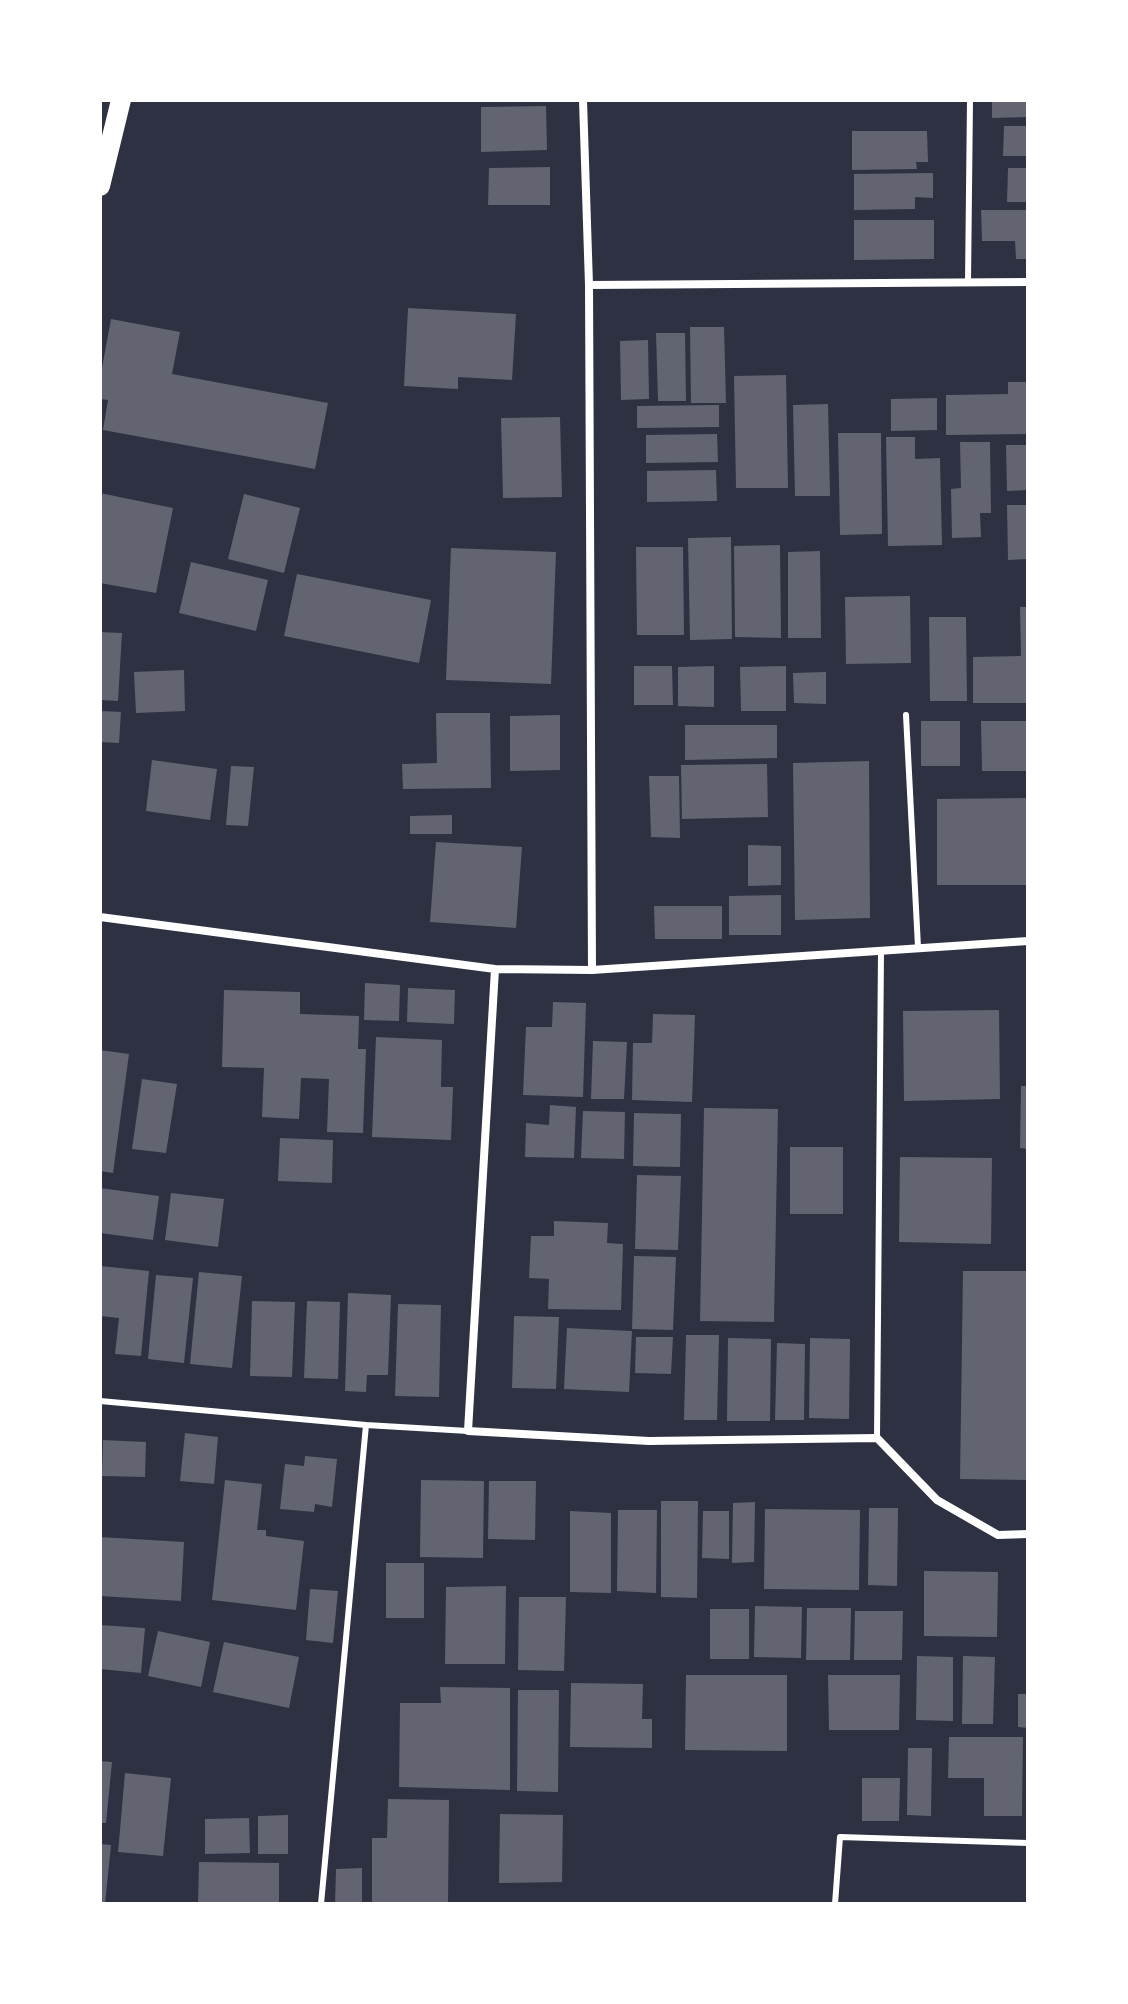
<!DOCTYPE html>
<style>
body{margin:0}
#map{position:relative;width:1128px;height:2004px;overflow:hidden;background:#2d3142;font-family:"Golos Text",sans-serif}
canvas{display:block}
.frame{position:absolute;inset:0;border:102px solid #fff;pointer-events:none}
</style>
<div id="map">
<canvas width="1128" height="2004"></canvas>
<div class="frame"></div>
</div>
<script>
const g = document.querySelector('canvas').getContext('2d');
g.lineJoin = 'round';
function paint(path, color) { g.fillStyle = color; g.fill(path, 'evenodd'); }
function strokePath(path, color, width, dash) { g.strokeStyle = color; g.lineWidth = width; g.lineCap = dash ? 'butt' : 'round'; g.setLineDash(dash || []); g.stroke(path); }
paint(new Path2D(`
 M 992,100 L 1028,100 L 1028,117 L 992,118 Z
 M 546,106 L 547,150 L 481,152 L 481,107 Z
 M 1004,126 L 1028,126 L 1028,156 L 1003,156 Z
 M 852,131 L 927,131 L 928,162 L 916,162 L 917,169 L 852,170 Z
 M 550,167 L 550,205 L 488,205 L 489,168 Z
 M 1008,168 L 1028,168 L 1028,202 L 1007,202 Z
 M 933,173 L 933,198 L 915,197 L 915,209 L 854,210 L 854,174 Z
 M 981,210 L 1028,210 L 1028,259 L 1016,259 L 1015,241 L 982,241 Z
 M 854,220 L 934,220 L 934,259 L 854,260 Z
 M 408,308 L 516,314 L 512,380 L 458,377 L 458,389 L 404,386 Z
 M 111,319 L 180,332 L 172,374 L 328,403 L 315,469 L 103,430 L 108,400 L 100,399 L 100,379 Z
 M 690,327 L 724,327 L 726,403 L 691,403 Z
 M 656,333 L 685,333 L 686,401 L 658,401 Z
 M 648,340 L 649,399 L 621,400 L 620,341 Z
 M 786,375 L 788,488 L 736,488 L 734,376 Z
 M 1008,382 L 1028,382 L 1028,434 L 946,435 L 946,395 L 1008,394 Z
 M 937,398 L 937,430 L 891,431 L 891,399 Z
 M 828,404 L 830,496 L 795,496 L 793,405 Z
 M 719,405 L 719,427 L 637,428 L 637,406 Z
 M 560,417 L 562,497 L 503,498 L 501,418 Z
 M 838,433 L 881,433 L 882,534 L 840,535 Z
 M 717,434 L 718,462 L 646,463 L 646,435 Z
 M 886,437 L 915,437 L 915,459 L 940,458 L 942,545 L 888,546 Z
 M 960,442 L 990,442 L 991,513 L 980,513 L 981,537 L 952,538 L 951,489 L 961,488 Z
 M 1006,445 L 1028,445 L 1028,490 L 1007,491 Z
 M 716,470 L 717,501 L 647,502 L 647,471 Z
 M 100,493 L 173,508 L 156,593 L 100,583 Z
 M 244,494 L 300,508 L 284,573 L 228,559 Z
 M 1007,505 L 1028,505 L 1028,559 L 1008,560 Z
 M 731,537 L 732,639 L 690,640 L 688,538 Z
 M 780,545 L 781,638 L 735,637 L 734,546 Z
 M 636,547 L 683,547 L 684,635 L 637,635 Z
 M 451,548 L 556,552 L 551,684 L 446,680 Z
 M 820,551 L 821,638 L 788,638 L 788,552 Z
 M 191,562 L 268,580 L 256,631 L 179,613 Z
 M 297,574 L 431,600 L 419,663 L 284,636 Z
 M 910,596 L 911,663 L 846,664 L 845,597 Z
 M 1020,607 L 1028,607 L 1028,703 L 973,703 L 973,657 L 1021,656 Z
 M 929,617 L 966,617 L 967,701 L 930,701 Z
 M 100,632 L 122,633 L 118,701 L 100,700 Z
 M 634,666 L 672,666 L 673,705 L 634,705 Z
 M 714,666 L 714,707 L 678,706 L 678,667 Z
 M 786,666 L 786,711 L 741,711 L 740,667 Z
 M 184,670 L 185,711 L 136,713 L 134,672 Z
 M 826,672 L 826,704 L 794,703 L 793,673 Z
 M 100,711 L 121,712 L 119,743 L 100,742 Z
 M 436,713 L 490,713 L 491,788 L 403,789 L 402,764 L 437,763 Z
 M 560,715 L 560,770 L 510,771 L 510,716 Z
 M 921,721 L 960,721 L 960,766 L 921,766 Z
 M 981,721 L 1028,721 L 1028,771 L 982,771 Z
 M 685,725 L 777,725 L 777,758 L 685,760 Z
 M 152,760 L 217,769 L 210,820 L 146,811 Z
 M 869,761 L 870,918 L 795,920 L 793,763 Z
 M 767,764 L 768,817 L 682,819 L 681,765 Z
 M 231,766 L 254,767 L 248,826 L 226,825 Z
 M 649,776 L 679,776 L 680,838 L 651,837 Z
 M 1028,798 L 1028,885 L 937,885 L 937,799 Z
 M 452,815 L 452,834 L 410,834 L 410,816 Z
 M 436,842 L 522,847 L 516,928 L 430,922 Z
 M 748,845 L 781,846 L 781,885 L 748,886 Z
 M 781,895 L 781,935 L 729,935 L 729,896 Z
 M 654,906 L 722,906 L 722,939 L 655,939 Z
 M 365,983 L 400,985 L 399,1021 L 364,1020 Z
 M 408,988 L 455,990 L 454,1024 L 407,1022 Z
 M 224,990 L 300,992 L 300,1014 L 359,1016 L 358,1049 L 366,1049 L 363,1133 L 327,1132 L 329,1079 L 301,1078 L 299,1119 L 262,1117 L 264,1068 L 222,1067 Z
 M 553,1002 L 586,1003 L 583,1097 L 523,1095 L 526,1027 L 552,1027 Z
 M 999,1010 L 1000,1099 L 904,1101 L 903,1011 Z
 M 653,1014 L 695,1015 L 692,1102 L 632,1100 L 633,1043 L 652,1043 Z
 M 376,1037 L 442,1040 L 441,1087 L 453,1087 L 451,1140 L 372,1137 Z
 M 593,1041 L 627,1042 L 624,1099 L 591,1099 Z
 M 100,1050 L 129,1054 L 113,1173 L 100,1171 Z
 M 142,1079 L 177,1084 L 166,1153 L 132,1149 Z
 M 1021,1086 L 1028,1086 L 1028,1149 L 1020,1148 Z
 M 550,1105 L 576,1107 L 574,1158 L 525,1157 L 526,1123 L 549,1125 Z
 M 704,1108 L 778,1109 L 774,1322 L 700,1321 Z
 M 583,1111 L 625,1112 L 624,1159 L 581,1158 Z
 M 634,1113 L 681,1114 L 680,1167 L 633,1166 Z
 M 280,1138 L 333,1140 L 332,1183 L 278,1181 Z
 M 790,1147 L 843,1147 L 843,1214 L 790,1214 Z
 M 900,1157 L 992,1158 L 991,1244 L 899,1242 Z
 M 637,1175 L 681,1176 L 678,1250 L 635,1249 Z
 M 100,1188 L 159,1196 L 153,1240 L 100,1233 Z
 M 171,1193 L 224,1199 L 218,1247 L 165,1240 Z
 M 554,1221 L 608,1223 L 607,1243 L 623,1244 L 621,1310 L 548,1309 L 549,1279 L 529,1278 L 531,1236 L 554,1236 Z
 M 634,1256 L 676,1257 L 673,1330 L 632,1329 Z
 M 100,1266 L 149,1271 L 141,1356 L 115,1354 L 119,1318 L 100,1316 Z
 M 963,1271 L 1028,1271 L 1028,1480 L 960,1479 Z
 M 199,1272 L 242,1276 L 232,1368 L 190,1364 Z
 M 156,1275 L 193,1278 L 184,1363 L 148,1359 Z
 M 348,1293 L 391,1295 L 388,1375 L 367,1375 L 366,1392 L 345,1391 Z
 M 252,1301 L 295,1302 L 292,1377 L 250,1376 Z
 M 307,1301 L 340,1302 L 338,1379 L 304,1378 Z
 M 398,1304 L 441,1305 L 439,1397 L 395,1396 Z
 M 514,1316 L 559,1317 L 556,1389 L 512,1388 Z
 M 567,1328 L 632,1331 L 629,1392 L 564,1389 Z
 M 686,1335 L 719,1335 L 717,1420 L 684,1420 Z
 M 636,1337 L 673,1337 L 671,1374 L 635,1373 Z
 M 728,1338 L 771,1339 L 770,1421 L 727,1421 Z
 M 810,1338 L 850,1339 L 849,1419 L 809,1418 Z
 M 777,1343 L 805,1344 L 804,1420 L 775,1420 Z
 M 185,1433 L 218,1437 L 214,1484 L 180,1481 Z
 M 103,1440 L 146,1442 L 145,1477 L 102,1476 Z
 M 305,1456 L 337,1459 L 332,1507 L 315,1504 L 314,1512 L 280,1509 L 285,1464 L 304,1466 Z
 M 225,1480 L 262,1484 L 257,1530 L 266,1530 L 266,1536 L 304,1541 L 296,1610 L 212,1600 Z
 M 421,1480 L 484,1481 L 483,1558 L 420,1557 Z
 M 489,1481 L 536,1481 L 535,1540 L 488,1539 Z
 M 661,1501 L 698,1501 L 697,1598 L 661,1597 Z
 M 755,1502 L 754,1562 L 732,1563 L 733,1503 Z
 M 869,1508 L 898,1508 L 897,1586 L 868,1585 Z
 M 765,1509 L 860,1510 L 859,1590 L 764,1589 Z
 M 618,1510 L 657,1510 L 656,1593 L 617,1591 Z
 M 570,1511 L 611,1513 L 611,1593 L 570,1592 Z
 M 703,1511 L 729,1511 L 729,1559 L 702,1558 Z
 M 100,1537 L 184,1542 L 181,1601 L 100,1596 Z
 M 386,1563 L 424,1563 L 424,1618 L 386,1618 Z
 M 924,1571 L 998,1572 L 997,1637 L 924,1636 Z
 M 506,1586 L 505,1664 L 445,1664 L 446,1587 Z
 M 310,1589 L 338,1591 L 333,1643 L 306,1640 Z
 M 519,1597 L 566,1597 L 564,1671 L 518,1670 Z
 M 755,1606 L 802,1607 L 801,1658 L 754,1657 Z
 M 807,1608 L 851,1608 L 850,1660 L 806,1660 Z
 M 710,1609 L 749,1609 L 749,1659 L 710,1659 Z
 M 855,1611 L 903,1611 L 902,1660 L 854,1660 Z
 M 100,1625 L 145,1628 L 141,1673 L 100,1669 Z
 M 158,1631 L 210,1642 L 201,1687 L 148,1676 Z
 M 224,1642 L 299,1657 L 289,1708 L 213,1692 Z
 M 917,1656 L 953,1657 L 953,1721 L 916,1720 Z
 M 963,1656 L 995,1657 L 993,1724 L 962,1724 Z
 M 686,1675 L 787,1675 L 787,1751 L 685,1750 Z
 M 828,1675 L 900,1675 L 899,1730 L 829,1730 Z
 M 571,1683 L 643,1684 L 642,1719 L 652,1719 L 652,1748 L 570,1747 Z
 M 440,1687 L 510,1688 L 510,1790 L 399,1787 L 400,1703 L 441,1703 Z
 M 518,1690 L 559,1690 L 558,1792 L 517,1791 Z
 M 1018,1694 L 1028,1694 L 1028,1728 L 1018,1727 Z
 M 949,1737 L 1023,1737 L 1022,1816 L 984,1816 L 984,1778 L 948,1778 Z
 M 908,1748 L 932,1748 L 931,1816 L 907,1815 Z
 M 100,1761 L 112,1762 L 106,1823 L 100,1823 Z
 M 125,1773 L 171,1778 L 163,1856 L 118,1852 Z
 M 862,1778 L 900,1778 L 899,1821 L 862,1821 Z
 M 388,1799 L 449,1800 L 448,1904 L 372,1904 L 372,1838 L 387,1838 Z
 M 500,1814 L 563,1815 L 562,1882 L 499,1883 Z
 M 288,1815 L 288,1854 L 258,1854 L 258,1816 Z
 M 249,1818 L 250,1853 L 205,1854 L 205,1819 Z
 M 100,1844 L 111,1845 L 105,1904 L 100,1904 Z
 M 199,1862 L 279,1863 L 279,1904 L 198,1904 Z
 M 362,1868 L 362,1904 L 335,1904 L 336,1869 Z`), '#626471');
strokePath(new Path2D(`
 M 968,282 L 970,100
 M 906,715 L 918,947
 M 100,1401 L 366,1425
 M 877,1438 L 881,951
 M 321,1904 L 366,1425 L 468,1431
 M 835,1904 L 840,1837 L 1028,1843`), '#fff', 6);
strokePath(new Path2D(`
 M 583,100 L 589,285 L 592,970
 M 589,285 L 1028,282
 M 100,917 L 495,969 L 592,970 L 1028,941
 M 495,969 L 468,1431 L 649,1441 L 877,1438 L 937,1500 L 998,1535 L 1028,1534`), '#fff', 8);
strokePath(new Path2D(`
 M 100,186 L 121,100`), '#fff', 20);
</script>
